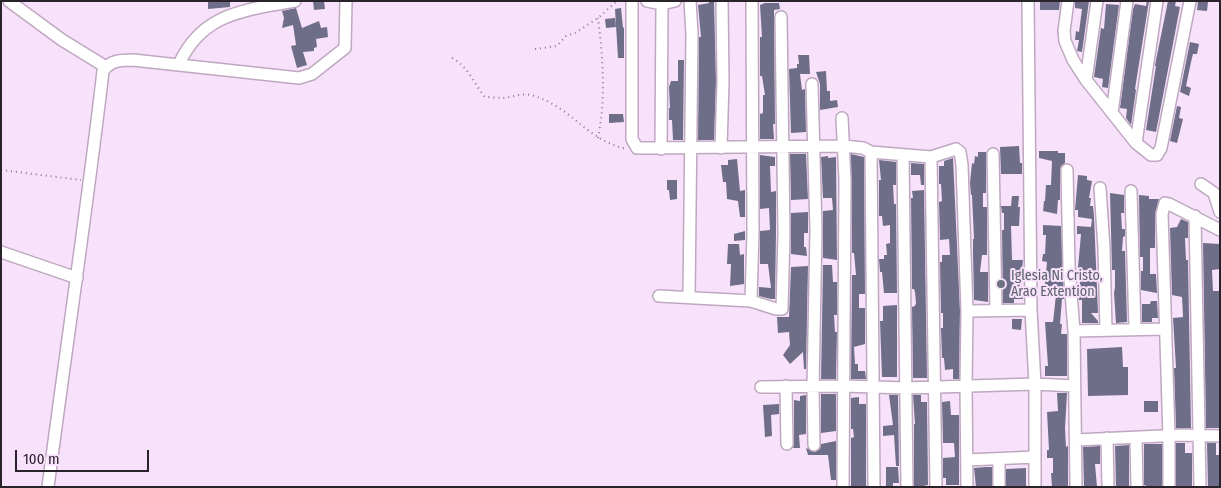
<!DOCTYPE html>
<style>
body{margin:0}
#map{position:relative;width:1221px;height:488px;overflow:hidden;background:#f8e1fa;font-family:"Fira Sans Condensed",sans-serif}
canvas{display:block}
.frame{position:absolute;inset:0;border:2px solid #2b232c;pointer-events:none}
.scale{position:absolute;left:15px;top:450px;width:134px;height:22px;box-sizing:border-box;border:2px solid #2b232c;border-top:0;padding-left:6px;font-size:15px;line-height:18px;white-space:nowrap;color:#2b232c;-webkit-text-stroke:4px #f8e1fa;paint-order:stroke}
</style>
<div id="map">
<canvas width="1221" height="488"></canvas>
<div class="frame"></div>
<div class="scale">100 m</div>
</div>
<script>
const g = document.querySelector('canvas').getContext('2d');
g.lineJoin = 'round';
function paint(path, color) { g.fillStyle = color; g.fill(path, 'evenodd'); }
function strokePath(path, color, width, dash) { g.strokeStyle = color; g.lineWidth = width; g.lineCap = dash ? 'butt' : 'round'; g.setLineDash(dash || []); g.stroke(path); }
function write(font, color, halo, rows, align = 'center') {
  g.font = font + ' "Fira Sans Condensed",sans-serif'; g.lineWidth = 4; g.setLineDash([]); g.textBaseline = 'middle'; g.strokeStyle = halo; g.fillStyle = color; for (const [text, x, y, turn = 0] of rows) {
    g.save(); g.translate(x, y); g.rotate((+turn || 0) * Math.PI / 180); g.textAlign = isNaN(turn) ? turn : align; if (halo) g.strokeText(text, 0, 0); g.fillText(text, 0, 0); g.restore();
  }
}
paint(new Path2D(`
 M 208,1 L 230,1 L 230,7 L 208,9 Z
 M 313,1 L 324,1 L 325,9 L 314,10 Z
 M 709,1 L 714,1 L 716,81 L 714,140 L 698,140 L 699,37 L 701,37 L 698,5 L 709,3 Z
 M 1040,1 L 1060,1 L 1059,10 L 1040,10 Z
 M 1075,1 L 1089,1 L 1082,52 L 1077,51 L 1079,40 L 1075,40 L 1076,31 L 1079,32 L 1082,9 L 1075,8 Z
 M 1147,1 L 1149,1 L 1135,89 L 1136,90 L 1131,125 L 1126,118 L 1127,109 L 1120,108 L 1133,9 L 1135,4 L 1146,6 Z
 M 1168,1 L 1176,1 L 1175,6 L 1180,7 L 1156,132 L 1146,130 L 1156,66 L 1155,66 L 1156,60 Z
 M 1198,1 L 1208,2 L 1207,11 L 1197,10 Z
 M 765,3 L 779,3 L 780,9 L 774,10 L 774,17 L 775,124 L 773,124 L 774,139 L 760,139 L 760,114 L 763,113 L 763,95 L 765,95 L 762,76 L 760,76 L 760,37 L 762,37 L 760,5 Z
 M 1106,4 L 1119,5 L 1108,88 L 1102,87 L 1103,79 L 1094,77 L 1101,28 L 1104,29 Z
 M 296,8 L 302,28 L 319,21 L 321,28 L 327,27 L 328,37 L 316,39 L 317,47 L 314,48 L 314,51 L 303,52 L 307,65 L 297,68 L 291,46 L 296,45 L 293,25 L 282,28 L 284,18 L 282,11 Z
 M 621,8 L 623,28 L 624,27 L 624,58 L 618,58 L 615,9 Z
 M 615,18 L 616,27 L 606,28 L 605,19 Z
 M 1190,42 L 1199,44 L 1197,54 L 1193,54 L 1191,62 L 1186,86 L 1191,88 L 1189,96 L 1180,92 Z
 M 798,55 L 809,55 L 810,74 L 800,74 L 802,90 L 805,89 L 806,132 L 791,133 L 789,69 L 797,68 L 797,64 L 799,64 Z
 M 678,60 L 684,60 L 683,140 L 673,140 L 672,120 L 669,120 L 669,108 L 670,108 L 669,87 L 671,81 L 678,81 Z
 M 826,71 L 827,91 L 830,91 L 830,101 L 837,100 L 838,107 L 820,110 L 820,84 L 816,72 Z
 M 1177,106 L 1181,107 L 1179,118 L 1183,119 L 1177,143 L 1170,141 Z
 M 609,114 L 623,114 L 624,122 L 609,123 Z
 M 1019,146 L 1020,163 L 1022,163 L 1022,174 L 1001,174 L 1000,147 Z
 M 1039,151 L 1058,151 L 1058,153 L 1065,153 L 1065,163 L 1061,166 L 1060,170 L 1060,200 L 1058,200 L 1057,214 L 1043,211 L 1044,201 L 1045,201 L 1046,185 L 1051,185 L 1052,161 L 1039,158 Z
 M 978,152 L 986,152 L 986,193 L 983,193 L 983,207 L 987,207 L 987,255 L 982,255 L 980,272 L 988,272 L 988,302 L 974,300 L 973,254 L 973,239 L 974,239 L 972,195 L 971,195 L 970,183 L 972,163 L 974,164 L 975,156 L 978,157 Z
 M 790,154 L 806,154 L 808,199 L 791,200 Z
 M 851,154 L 864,157 L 865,294 L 859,294 L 859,308 L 865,308 L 865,344 L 854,347 L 855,364 L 858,364 L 858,371 L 865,371 L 866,379 L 851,379 L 852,275 L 856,275 L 854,253 L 852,253 Z
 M 760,155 L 775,157 L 775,166 L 770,166 L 771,192 L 776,191 L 776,233 L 775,299 L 771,299 L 759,296 L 759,287 L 771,288 L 768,264 L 760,264 L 760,231 L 770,230 L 769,208 L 760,209 Z
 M 828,156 L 828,158 L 836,157 L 837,260 L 823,258 L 823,211 L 833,210 L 832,198 L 823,198 L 821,157 Z
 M 953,158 L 960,311 L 959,379 L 953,379 L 953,369 L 945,370 L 944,358 L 942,358 L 941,328 L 943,328 L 943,313 L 941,313 L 940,262 L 942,262 L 942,255 L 950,255 L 949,239 L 940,240 L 939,202 L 942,201 L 941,184 L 939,184 L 939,166 L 944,166 L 944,161 Z
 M 737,159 L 740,191 L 745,190 L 745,217 L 740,217 L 738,201 L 727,199 L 726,182 L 723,182 L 721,165 L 728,165 L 728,160 Z
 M 879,160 L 896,162 L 896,185 L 893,185 L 894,204 L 896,204 L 897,293 L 884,293 L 882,272 L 880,272 L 879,259 L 884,259 L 884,255 L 887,255 L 886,244 L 890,243 L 890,225 L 883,226 L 882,216 L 879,216 L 879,180 L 881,180 Z
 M 911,163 L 924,164 L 924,185 L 921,185 L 920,175 L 911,175 Z
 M 1078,175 L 1087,176 L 1087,180 L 1092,181 L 1089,198 L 1091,198 L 1090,206 L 1093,206 L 1094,216 L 1098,313 L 1091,313 L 1098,321 L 1098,323 L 1082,323 L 1082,300 L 1079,300 L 1079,295 L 1080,282 L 1081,282 L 1081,268 L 1078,268 L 1081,234 L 1077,234 L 1077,226 L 1091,227 L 1092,219 L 1078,217 L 1078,210 L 1075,210 Z
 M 667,180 L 677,180 L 677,199 L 670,200 L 669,190 L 667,190 Z
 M 924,190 L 927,378 L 913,378 L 912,307 L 915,306 L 916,303 L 915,292 L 914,289 L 912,289 L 911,198 L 913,198 L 912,191 Z
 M 1110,193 L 1124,195 L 1124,213 L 1121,213 L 1122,229 L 1125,229 L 1125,236 L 1123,237 L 1122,251 L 1125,251 L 1127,322 L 1116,323 L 1114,293 L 1115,287 L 1115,270 L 1112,270 Z
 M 1139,195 L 1149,196 L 1149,199 L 1159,199 L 1155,214 L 1155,248 L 1150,248 L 1150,274 L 1156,274 L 1157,293 L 1141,290 L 1141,271 L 1143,271 L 1143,257 L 1140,257 Z
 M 1012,196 L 1019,196 L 1018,207 L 1020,207 L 1019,226 L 1011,226 L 1012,260 L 1023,260 L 1020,286 L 1023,299 L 1014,299 L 1014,303 L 1003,303 L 1002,230 L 1004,230 L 1004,213 L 1002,213 L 1001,206 L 1011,206 Z
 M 808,212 L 808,233 L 804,233 L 804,247 L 806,247 L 807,256 L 791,254 L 791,213 Z
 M 1181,219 L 1188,222 L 1188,238 L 1185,238 L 1186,260 L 1188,260 L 1191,428 L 1176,428 L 1174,368 L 1176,368 L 1173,318 L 1183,317 L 1182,297 L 1172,295 L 1170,228 L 1177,227 Z
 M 1043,225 L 1061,226 L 1064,299 L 1062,299 L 1060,324 L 1062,324 L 1061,334 L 1067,334 L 1067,376 L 1045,376 L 1045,366 L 1048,366 L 1045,322 L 1053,322 L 1056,295 L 1044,294 L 1047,262 L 1042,261 L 1043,254 L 1045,254 L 1046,235 L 1043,235 Z
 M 745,231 L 745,240 L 734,241 L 734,234 Z
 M 1203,243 L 1220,244 L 1220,269 L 1212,270 L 1213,291 L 1220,291 L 1220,428 L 1206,428 Z
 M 728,244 L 739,244 L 740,255 L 744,254 L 744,284 L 730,286 L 731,264 L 727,264 Z
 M 823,265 L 832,265 L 833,282 L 837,282 L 837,315 L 834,315 L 835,332 L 837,332 L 836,379 L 821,379 Z
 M 808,266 L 806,369 L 804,369 L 803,352 L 790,364 L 783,355 L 790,345 L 789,332 L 778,333 L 777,317 L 789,317 L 791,267 Z
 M 1151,301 L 1157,301 L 1158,318 L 1152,318 L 1152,322 L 1142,322 L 1142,304 L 1150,304 Z
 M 897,305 L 897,377 L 882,377 L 880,321 L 883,321 L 883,306 Z
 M 1012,319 L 1022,319 L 1021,330 L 1012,329 Z
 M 1122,347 L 1123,367 L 1128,367 L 1128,395 L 1088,396 L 1087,349 Z
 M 1057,393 L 1067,393 L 1065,428 L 1066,447 L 1068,446 L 1068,487 L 1052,487 L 1051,473 L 1053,473 L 1053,458 L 1047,458 L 1047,450 L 1049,450 L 1047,412 L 1058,411 Z
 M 821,394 L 836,394 L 836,431 L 821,433 Z
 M 806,395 L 806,434 L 799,435 L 800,448 L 793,448 L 794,444 L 794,400 L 800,401 L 800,396 Z
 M 889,395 L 898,395 L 899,466 L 896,466 L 894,435 L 883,436 L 883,426 L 893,425 Z
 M 913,395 L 921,395 L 921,402 L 927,402 L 928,485 L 923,486 L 914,487 L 914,424 L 915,424 Z
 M 859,397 L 859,404 L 866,404 L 866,487 L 851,487 L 851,438 L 854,437 L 853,429 L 851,429 L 851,398 Z
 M 950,401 L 951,415 L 959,415 L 959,485 L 946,485 L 946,478 L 943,478 L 943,458 L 955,457 L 954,443 L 943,443 L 942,402 Z
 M 1144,401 L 1158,401 L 1158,412 L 1144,412 Z
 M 779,404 L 779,414 L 771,415 L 772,436 L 765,437 L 763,405 Z
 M 836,441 L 836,480 L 831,480 L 828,455 L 808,455 L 806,448 L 815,452 L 820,449 L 821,444 Z
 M 1176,443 L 1185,443 L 1185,453 L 1192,453 L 1192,487 L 1176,487 Z
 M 1207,443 L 1216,443 L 1216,455 L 1220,455 L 1220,487 L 1208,487 Z
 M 1144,444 L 1162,444 L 1162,486 L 1147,486 L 1144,485 Z
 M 1129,445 L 1129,487 L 1116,487 L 1115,446 Z
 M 1100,446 L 1100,464 L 1095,464 L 1097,487 L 1084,487 L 1083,447 Z
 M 886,467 L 898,467 L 899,483 L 893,483 L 893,487 L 886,487 Z
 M 986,467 L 992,467 L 992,487 L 976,487 L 974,468 Z
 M 1026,468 L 1026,487 L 1006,487 L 1006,469 Z`), '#6f6e88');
const minor = new Path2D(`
 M 9,1 L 62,40 L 106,67
 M 632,1 L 632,139 L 637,148 L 844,146 L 863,148 L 871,152 L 931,157 L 956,149 L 960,152 L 962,165 L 967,311 L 966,386 L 967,487
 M 647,1 L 662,4 L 675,1
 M 1028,1 L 1031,310 L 1035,384 L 1035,487
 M 1068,1 L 1064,31 L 1065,41 L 1073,60 L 1086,80 L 1136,143 L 1151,155 L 1157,155 L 1161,148 L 1190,1
 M 278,4 L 295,1
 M 179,64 C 199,20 234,11 278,4 L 278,1
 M 1086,80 L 1097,1
 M 812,84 L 816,231 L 813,386 L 814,445
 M 1112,113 L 1127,1
 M 842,118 L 845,180 L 843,487
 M 1136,143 L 1157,1
 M 721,148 L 723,81 L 722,1
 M 661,149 L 662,4
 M 871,152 L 874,487
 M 993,154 L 996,310
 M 903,155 L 907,487
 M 931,157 L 936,487
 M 1067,170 L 1069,267 L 1074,331 L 1076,487
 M 1201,184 L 1214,193 L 1220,212
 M 1100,188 L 1104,248 L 1106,330
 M 1131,191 L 1135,329
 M 1195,216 L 1200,487
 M 1,252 L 77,278
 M 659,296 L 751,301 L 776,309 L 782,309 L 784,233 L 781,17
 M 689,297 L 692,34 L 690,1
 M 751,301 L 753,231 L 752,1
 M 967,311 L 1031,310
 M 1074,331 L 1166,329
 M 786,386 L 787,444
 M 761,387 L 844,386 L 905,388 L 1035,384 L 1074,386
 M 1107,438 L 1108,487
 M 1136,438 L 1137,487
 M 1076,440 L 1183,435 L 1220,436
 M 999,459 L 999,487
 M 967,460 L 1035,457
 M 48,487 C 66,348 87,210 103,71 C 110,60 122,60 133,60 L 299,78 L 312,74 L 345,48 L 346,1
 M 1169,487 L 1169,436 L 1162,214 L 1165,203 L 1169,204 L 1220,230`);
strokePath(minor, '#bea8c0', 14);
strokePath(new Path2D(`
 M 535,49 L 557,46 L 566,36 L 575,33 L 598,18 L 617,1
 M 452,58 C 468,66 474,84 485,97 C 491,97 498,98 504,98 C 513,97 522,93 531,95 C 570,105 587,141 627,149
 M 598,138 C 606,99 603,57 598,18
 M 1,170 L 81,180`), '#897a8a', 2, [1, 4]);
strokePath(minor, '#fff', 11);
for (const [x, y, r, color] of [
 [1001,284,5,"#6b7280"]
]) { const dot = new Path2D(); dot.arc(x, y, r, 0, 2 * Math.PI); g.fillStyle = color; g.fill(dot); strokePath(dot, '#f8e1fa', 2); }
write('14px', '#5b616d', '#f8e1fa', [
 ["Iglesia Ni Cristo,",1011,276],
 ["Arao Extention",1011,292]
], 'left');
</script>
